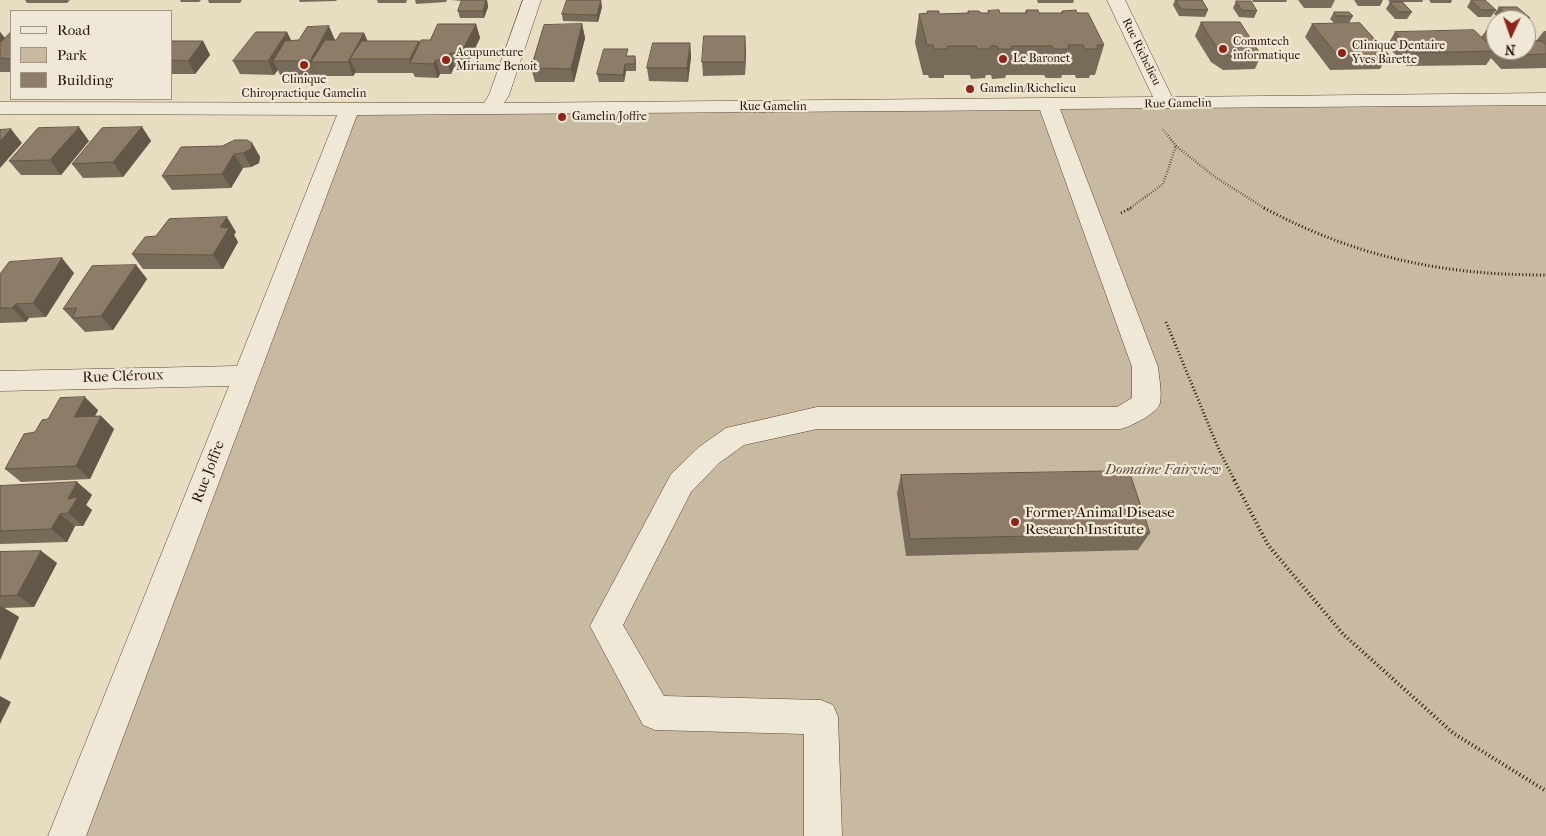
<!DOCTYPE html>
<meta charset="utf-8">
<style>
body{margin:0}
#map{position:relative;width:1546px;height:836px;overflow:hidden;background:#e8dcc1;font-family:"IM FELL French Canon",serif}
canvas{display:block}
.legend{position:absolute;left:10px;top:10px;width:162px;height:90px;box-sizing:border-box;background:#f0e8d7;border:1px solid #a19383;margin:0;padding:6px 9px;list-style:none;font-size:15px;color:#2b1305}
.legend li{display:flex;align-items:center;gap:10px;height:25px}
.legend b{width:25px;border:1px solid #a19383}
.north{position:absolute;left:1486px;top:10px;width:50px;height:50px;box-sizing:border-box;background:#f0e8d7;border:1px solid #a19383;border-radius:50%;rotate:183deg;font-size:14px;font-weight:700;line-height:20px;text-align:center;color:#2b1305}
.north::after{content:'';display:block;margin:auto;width:18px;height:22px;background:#8f2418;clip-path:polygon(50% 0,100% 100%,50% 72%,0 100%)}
</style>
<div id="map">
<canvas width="1546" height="836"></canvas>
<ul class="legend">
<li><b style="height:6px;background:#f0e8d7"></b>Road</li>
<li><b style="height:14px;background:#c8baa1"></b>Park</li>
<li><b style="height:14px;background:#8d7c67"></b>Building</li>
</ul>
<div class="north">N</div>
</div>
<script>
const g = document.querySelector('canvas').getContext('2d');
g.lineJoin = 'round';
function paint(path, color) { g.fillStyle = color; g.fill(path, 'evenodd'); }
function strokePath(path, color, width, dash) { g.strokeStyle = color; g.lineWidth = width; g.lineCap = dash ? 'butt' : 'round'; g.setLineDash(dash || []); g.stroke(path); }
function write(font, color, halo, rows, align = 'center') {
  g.font = font + ' "IM FELL French Canon",serif'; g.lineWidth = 4.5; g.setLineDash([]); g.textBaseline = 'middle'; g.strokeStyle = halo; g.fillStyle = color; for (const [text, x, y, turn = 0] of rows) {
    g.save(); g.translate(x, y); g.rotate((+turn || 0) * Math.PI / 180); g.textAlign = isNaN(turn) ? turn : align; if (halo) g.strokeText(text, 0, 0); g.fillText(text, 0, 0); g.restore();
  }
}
paint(new Path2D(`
 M 1546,99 L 1546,836 L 67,836 L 350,108 Z`), '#c8baa1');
const minor = new Path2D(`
 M 523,0 L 541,0 L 509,95 L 504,103 L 1153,97 L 1107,0 L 1125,0 L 1172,97 L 1546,93 L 1546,105 L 1060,109 L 1158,367 C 1159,378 1162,392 1160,403 C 1157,414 1131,426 1121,429 L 817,429 L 744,445 L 719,463 L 691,492 L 623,625 L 664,696 L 821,700 L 833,705 L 838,717 L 842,836 L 804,836 L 804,734 L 655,730 L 643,725 L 590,626 L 671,474 L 699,447 L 726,428 L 817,407 L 1117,407 L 1132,398 L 1132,367 L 1040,110 L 357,115 L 86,836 L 48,836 L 229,386 L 0,391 L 0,371 L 237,366 L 337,115 L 0,114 L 0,102 L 484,103 L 489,95 Z`);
strokePath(minor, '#5a4534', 1);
strokePath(new Path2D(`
 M 1176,146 L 1215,177 L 1266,209
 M 1129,209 L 1163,184 L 1176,146 L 1162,128`), '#2b1305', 2.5, [0.5, 2]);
strokePath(new Path2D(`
 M 1264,208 C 1357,257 1440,275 1546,275
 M 1121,213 L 1131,208
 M 1166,322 L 1219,450 L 1235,481`), '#2b1305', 3, [1, 2.5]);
strokePath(new Path2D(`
 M 1234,480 L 1268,545 L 1343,634 L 1453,733 L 1546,791`), '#2b1305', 4, [1, 3]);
paint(minor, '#f0e8d7');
paint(new Path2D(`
 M 25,0 L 70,0 L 67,3 L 27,3 Z
 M 180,0 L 201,0 L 199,2 L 181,2 Z
 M 208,0 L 242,0 L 240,3 L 209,3 Z
 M 299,0 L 337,0 L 336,1 L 300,2 Z
 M 377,0 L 407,0 L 406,3 L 378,3 Z
 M 415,0 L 447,0 L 446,2 L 416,4 Z
 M 451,0 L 487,0 L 488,7 L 484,18 L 460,18 L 458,11 L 462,1 Z
 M 1037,0 L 1074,0 L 1073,3 L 1038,3 Z
 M 1175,0 L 1202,0 L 1208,10 L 1205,17 L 1179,16 L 1173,5 Z
 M 1252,0 L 1287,0 L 1286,2 L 1253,2 Z
 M 1298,0 L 1335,0 L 1331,8 L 1304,8 Z
 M 1354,0 L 1383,0 L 1380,6 L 1358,6 Z
 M 1388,0 L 1423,0 L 1422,2 L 1403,2 L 1412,12 L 1407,19 L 1395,19 L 1386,9 L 1390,2 Z
 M 1429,0 L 1452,0 L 1451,3 L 1431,3 Z
 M 1471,0 L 1496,10 L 1491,17 L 1478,17 L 1467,7 Z
 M 1236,1 L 1257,11 L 1254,18 L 1239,17 L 1233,8 Z
 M 602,7 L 598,22 L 563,21 L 562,14 Z
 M 1499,7 L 1530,18 L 1526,23 L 1526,20 L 1501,20 L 1494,14 Z
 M 1026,10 L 1039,13 L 1061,13 L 1062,11 L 1077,13 L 1104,45 L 1095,75 L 1090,75 L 1089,78 L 1076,78 L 1075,75 L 1062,75 L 1061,78 L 1046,78 L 1044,75 L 1006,75 L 1005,78 L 992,79 L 991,75 L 986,75 L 985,78 L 971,79 L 970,75 L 944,75 L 944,78 L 929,78 L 928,75 L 923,75 L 915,43 L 919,14 L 927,13 L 927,11 L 939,14 L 967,13 L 968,11 L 981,13 L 988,13 L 988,11 L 1000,13 L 1025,13 Z
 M 1334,12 L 1353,16 L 1349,23 L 1334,23 L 1330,19 Z
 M 1201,22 L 1261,55 L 1255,69 L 1223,70 L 1211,62 L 1195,36 Z
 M 476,24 L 480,38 L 466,67 L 454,67 L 451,74 L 440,74 L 438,78 L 415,77 L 413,73 L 356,73 L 356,72 L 353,76 L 317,76 L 316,74 L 316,75 L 280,75 L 278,70 L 274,75 L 240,74 L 233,61 L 287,32 L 291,41 L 335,40 L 364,33 L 367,41 L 419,41 L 420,43 L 430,40 Z
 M 582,24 L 585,38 L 574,82 L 535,82 L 531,68 Z
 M 1312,24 L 1389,55 L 1380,69 L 1330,70 L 1305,37 Z
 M 1496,30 L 1496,50 L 1526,50 L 1536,41 L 1544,31 L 1546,31 L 1546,68 L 1501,69 L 1491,58 L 1486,65 L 1407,66 L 1387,46 L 1395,32 L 1481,37 L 1486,31 Z
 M 0,32 L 5,38 L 11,32 L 11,72 L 0,72 Z
 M 171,41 L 203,41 L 210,55 L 195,74 L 171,74 Z
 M 690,43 L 691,57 L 688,82 L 649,81 L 647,68 Z
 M 746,50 L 745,75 L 703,76 L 702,62 Z
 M 629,56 L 636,63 L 636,71 L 626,71 L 624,82 L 599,82 L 597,74 Z
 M 142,127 L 151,141 L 123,177 L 83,178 L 72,164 Z
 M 89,141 L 61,175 L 21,175 L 9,161 Z
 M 252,143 L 260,157 L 259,163 L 251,167 L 243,168 L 231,188 L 172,190 L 162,176 L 222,146 Z
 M 236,232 L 234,235 L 238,242 L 223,269 L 143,269 L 132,254 Z
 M 136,265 L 147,279 L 113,330 L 85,332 L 63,309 Z
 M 74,273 L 46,317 L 29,318 L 26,322 L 0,323 L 0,274 Z
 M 98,410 L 95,416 L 101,416 L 114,429 L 90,479 L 21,482 L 5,469 L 35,432 Z
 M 901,475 L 1150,533 L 1138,550 L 906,556 L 897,493 Z
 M 77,482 L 92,495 L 86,505 L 92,510 L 83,526 L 75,526 L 67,542 L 0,544 L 0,486 Z
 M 41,551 L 57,563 L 34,607 L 4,608 L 19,617 L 0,660 L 0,552 Z`), '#796b59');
paint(new Path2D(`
 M 487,0 L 488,7 L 484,18 L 483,11 Z
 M 601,0 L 602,7 L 598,22 L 597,15 Z
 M 476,24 L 480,38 L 466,67 L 461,53 Z
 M 582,24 L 585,38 L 574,82 L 571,69 Z
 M 329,26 L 335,40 L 311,62 L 316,74 L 316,75 L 310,61 Z
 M 0,32 L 10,45 L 0,55 Z
 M 287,32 L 294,46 L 273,61 L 278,70 L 274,75 L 268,61 Z
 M 364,33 L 370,46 L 350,59 L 356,72 L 353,76 L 348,62 Z
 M 745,36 L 746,50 L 745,75 Z
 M 203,41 L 210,55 L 195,74 L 188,61 Z
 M 419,41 L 424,54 L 412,63 L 410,59 Z
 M 690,43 L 691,57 L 688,82 L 687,68 Z
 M 450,53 L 454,67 L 451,74 L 446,60 Z
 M 635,56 L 636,63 L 636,71 L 635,64 Z
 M 436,60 L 440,74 L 438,78 L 433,64 Z
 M 625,64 L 626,71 L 624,82 L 623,75 Z
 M 79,127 L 89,141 L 61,175 L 50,160 Z
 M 142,127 L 151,141 L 123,177 L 113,162 Z
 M 11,129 L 22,143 L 0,168 L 0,141 Z
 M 252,143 L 260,157 L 259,163 L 251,167 L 243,153 Z
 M 234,154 L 243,168 L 231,188 L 222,174 Z
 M 227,217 L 236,232 L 234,235 L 238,242 L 223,269 L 213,255 L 220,227 Z
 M 62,258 L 74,273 L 46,317 L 33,303 Z
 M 136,265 L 147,279 L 113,330 L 101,316 Z
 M 16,304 L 29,318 L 26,322 L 12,308 Z
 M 85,397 L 98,410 L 88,430 L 74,417 Z
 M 101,416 L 114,429 L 90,479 L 76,466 Z
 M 77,482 L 92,495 L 86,505 L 92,510 L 83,526 L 68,513 L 68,499 Z
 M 60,514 L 75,526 L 67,542 L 51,529 Z
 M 41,551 L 57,563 L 34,607 L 17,595 Z
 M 1,606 L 19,617 L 0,660 L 0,609 Z
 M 0,696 L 11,702 L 0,724 Z`), '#635748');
const building = new Path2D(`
 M 462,0 L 486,0 L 483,11 L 458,11 Z
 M 567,0 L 601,0 L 597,15 L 562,14 Z
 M 1176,0 L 1202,0 L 1208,10 L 1181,9 Z
 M 1471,0 L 1485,0 L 1496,10 L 1482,10 Z
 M 1236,1 L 1251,1 L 1257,11 L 1242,10 Z
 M 1390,2 L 1402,2 L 1412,12 L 1399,12 Z
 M 1499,7 L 1517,7 L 1530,18 L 1511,18 Z
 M 999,10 L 1000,13 L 1027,13 L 1026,10 L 1038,10 L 1039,13 L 1063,13 L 1062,11 L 1076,10 L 1077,13 L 1088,13 L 1104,45 L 1097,45 L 1098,49 L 1085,49 L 1083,45 L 1068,45 L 1069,49 L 1054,49 L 1052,46 L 1011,46 L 1012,49 L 998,49 L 997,46 L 990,46 L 991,49 L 977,49 L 976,46 L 947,46 L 948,49 L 934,49 L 933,45 L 927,45 L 919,14 L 928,13 L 927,11 L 939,11 L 939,14 L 969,13 L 968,11 L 979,11 L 981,13 L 989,13 L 988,11 Z
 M 1334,12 L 1349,12 L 1353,16 L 1337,16 Z
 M 1201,22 L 1240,22 L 1261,55 L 1229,56 L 1217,48 Z
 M 1360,23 L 1389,55 L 1338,56 L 1312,24 Z
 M 438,24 L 476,24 L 461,53 L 450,53 L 446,60 L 436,60 L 433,64 L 410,63 L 421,40 L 430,40 Z
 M 582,24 L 571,69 L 531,68 L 544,25 Z
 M 329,26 L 310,61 L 273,61 L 285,41 L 299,40 L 307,27 Z
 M 1474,30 L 1496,51 L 1415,53 L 1395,32 Z
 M 1496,30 L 1496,40 L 1486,31 Z
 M 11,32 L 11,59 L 0,58 L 0,43 Z
 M 256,32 L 287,32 L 268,61 L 233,61 Z
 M 341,33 L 364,33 L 348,62 L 311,62 L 325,40 L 336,40 Z
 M 1526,33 L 1535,41 L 1542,41 L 1546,45 L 1546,54 L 1511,55 L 1506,50 L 1526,50 Z
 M 704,36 L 745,36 L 745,62 L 702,62 Z
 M 171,41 L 203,41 L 188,61 L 171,60 Z
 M 362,41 L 419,41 L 410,59 L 350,59 Z
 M 653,43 L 690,43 L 687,68 L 647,68 Z
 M 604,49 L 628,49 L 626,56 L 635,56 L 635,64 L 625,64 L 623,75 L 597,74 Z
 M 79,127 L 50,160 L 9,161 L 38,128 Z
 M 142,127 L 113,162 L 72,164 L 102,128 Z
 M 11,129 L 0,141 L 0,130 Z
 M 235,140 L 247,140 L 252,143 L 251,149 L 243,153 L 234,154 L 222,174 L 162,176 L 181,147 L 222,146 Z
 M 227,217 L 220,227 L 229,228 L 213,255 L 132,254 L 145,237 L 156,236 L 169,219 Z
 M 62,258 L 33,303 L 16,304 L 12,308 L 0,308 L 0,274 L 9,262 Z
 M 136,265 L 101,316 L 72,318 L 77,308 L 63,309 L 92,266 Z
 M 85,397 L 74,417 L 101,416 L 76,466 L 5,469 L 24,434 L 35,432 L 42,420 L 48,419 L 60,398 Z
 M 1129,471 L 1150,533 L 910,539 L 901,475 Z
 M 77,482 L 68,499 L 78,497 L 68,513 L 60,514 L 51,529 L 0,531 L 0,486 Z
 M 41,551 L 17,595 L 0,596 L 0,552 Z`);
paint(building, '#8d7c67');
strokePath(building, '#635748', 1);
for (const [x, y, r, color] of [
 [1223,49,5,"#8f2418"],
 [1342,53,5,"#8f2418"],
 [1003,59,5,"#8f2418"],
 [446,60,5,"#8f2418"],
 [304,65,5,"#8f2418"],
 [970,89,5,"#8f2418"],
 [562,117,5,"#8f2418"],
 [1015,522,5,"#8f2418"]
]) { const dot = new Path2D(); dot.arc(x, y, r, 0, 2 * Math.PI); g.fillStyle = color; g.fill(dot); strokePath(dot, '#f0e8d7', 2); }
write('12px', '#2b1305', '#f0e8d7', [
 ["Commtech",1233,42],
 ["informatique",1233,56],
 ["Clinique Dentaire",1352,46],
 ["Yves Barette",1352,60],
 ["Acupuncture",456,53],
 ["Miriame Benoit",456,67],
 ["Le Baronet",1013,59],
 ["Clinique",304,80,"center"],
 ["Chiropractique Gamelin",304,94,"center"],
 ["Gamelin/Richelieu",980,89],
 ["Gamelin/Joffre",572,117]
], 'left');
write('12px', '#2b1305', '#f0e8d7', [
 ["Rue Richelieu",1141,52,64],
 ["Rue Gamelin",1178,104,-1],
 ["Rue Gamelin",773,107]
]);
write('15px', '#2b1305', '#f0e8d7', [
 ["Rue Cléroux",123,377,-2],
 ["Rue Joffre",209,472,-69]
]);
write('italic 15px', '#624d3c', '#f0e8d7', [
 ["Domaine Fairview",1163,470]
]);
write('15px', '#2b1305', '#f0e8d7', [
 ["Former Animal Disease",1025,513],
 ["Research Institute",1025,530]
], 'left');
</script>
